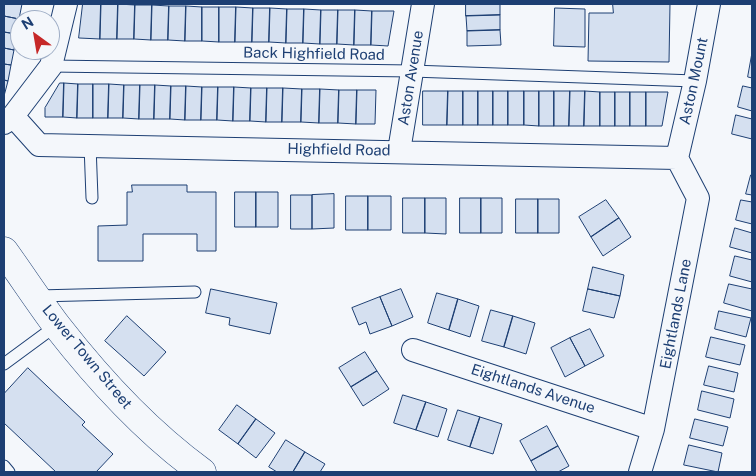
<!DOCTYPE html>
<style>
body{margin:0}
#map{position:relative;width:756px;height:476px;overflow:hidden;background:#f4f7fb;font-family:"Public Sans",sans-serif}
canvas{display:block}
.frame{position:absolute;inset:0;border:5px solid #1d3f73;pointer-events:none}
.north{position:absolute;left:10px;top:10px;width:50px;height:50px;box-sizing:border-box;background:#f4f7fb;border:1px solid #9eadc5;border-radius:50%;rotate:328deg;font-size:14px;font-weight:700;line-height:20px;text-align:center;color:#1d3f73}
.north::after{content:'';display:block;margin:auto;width:18px;height:22px;background:#c62828;clip-path:polygon(50% 0,100% 100%,50% 72%,0 100%)}
</style>
<div id="map">
<canvas width="756" height="476"></canvas>
<div class="frame"></div>
<div class="north">N</div>
</div>
<script>
const g = document.querySelector('canvas').getContext('2d');
g.lineJoin = 'round';
function paint(path, color) { g.fillStyle = color; g.fill(path, 'evenodd'); }
function strokePath(path, color, width, dash) { g.strokeStyle = color; g.lineWidth = width; g.lineCap = dash ? 'butt' : 'round'; g.setLineDash(dash || []); g.stroke(path); }
function write(font, color, halo, rows, align = 'center') {
  g.font = font + ' "Public Sans",sans-serif'; g.lineWidth = 4; g.setLineDash([]); g.textBaseline = 'middle'; g.strokeStyle = halo; g.fillStyle = color; for (const [text, x, y, turn = 0] of rows) {
    g.save(); g.translate(x, y); g.rotate((+turn || 0) * Math.PI / 180); g.textAlign = isNaN(turn) ? turn : align; if (halo) g.strokeText(text, 0, 0); g.fillText(text, 0, 0); g.restore();
  }
}
const building = new Path2D(`
 M 4,4 L 22,4 L 19,19 L 4,16 Z
 M 83,4 L 101,4 L 100,39 L 79,38 Z
 M 101,4 L 118,4 L 117,39 L 100,39 Z
 M 118,4 L 135,5 L 134,39 L 117,39 Z
 M 466,4 L 500,4 L 500,15 L 466,16 Z
 M 613,4 L 670,4 L 669,62 L 588,61 L 589,13 L 613,13 Z
 M 135,5 L 152,5 L 151,40 L 134,39 Z
 M 152,5 L 169,6 L 168,40 L 151,40 Z
 M 169,6 L 186,6 L 185,41 L 168,40 Z
 M 186,6 L 202,7 L 202,41 L 185,41 Z
 M 202,7 L 219,7 L 219,42 L 202,41 Z
 M 219,7 L 236,7 L 235,42 L 219,42 Z
 M 236,7 L 253,8 L 252,42 L 235,42 Z
 M 253,8 L 270,8 L 269,42 L 252,42 Z
 M 270,8 L 287,9 L 286,43 L 269,42 Z
 M 555,8 L 585,9 L 585,47 L 554,46 Z
 M 287,9 L 304,9 L 303,43 L 286,43 Z
 M 304,9 L 321,10 L 320,44 L 303,43 Z
 M 321,10 L 338,10 L 337,44 L 320,44 Z
 M 338,10 L 355,10 L 354,45 L 337,44 Z
 M 355,10 L 372,11 L 371,45 L 354,45 Z
 M 372,11 L 394,11 L 388,46 L 371,45 Z
 M 500,15 L 500,30 L 467,31 L 466,16 Z
 M 4,16 L 19,19 L 16,34 L 4,32 Z
 M 500,30 L 501,45 L 467,46 L 467,31 Z
 M 4,32 L 16,34 L 14,50 L 4,48 Z
 M 4,48 L 14,50 L 11,65 L 4,64 Z
 M 752,53 L 752,78 L 748,77 Z
 M 4,64 L 11,65 L 8,81 L 4,80 Z
 M 4,80 L 8,81 L 4,96 Z
 M 60,83 L 64,83 L 63,117 L 45,117 L 45,108 Z
 M 64,83 L 78,84 L 77,118 L 63,117 Z
 M 78,84 L 93,84 L 93,118 L 77,118 Z
 M 93,84 L 109,84 L 108,118 L 93,118 Z
 M 109,84 L 124,85 L 123,118 L 108,118 Z
 M 124,85 L 140,85 L 139,119 L 123,118 Z
 M 140,85 L 155,85 L 154,119 L 139,119 Z
 M 155,85 L 171,86 L 170,119 L 154,119 Z
 M 171,86 L 186,86 L 185,120 L 170,119 Z
 M 186,86 L 202,87 L 201,120 L 185,120 Z
 M 743,86 L 752,88 L 752,111 L 738,107 Z
 M 202,87 L 218,87 L 217,120 L 201,120 Z
 M 218,87 L 234,87 L 233,121 L 217,120 Z
 M 234,87 L 251,88 L 250,121 L 233,121 Z
 M 251,88 L 267,88 L 266,122 L 250,121 Z
 M 267,88 L 283,88 L 282,122 L 266,122 Z
 M 283,88 L 302,89 L 301,122 L 282,122 Z
 M 302,89 L 320,89 L 319,123 L 301,122 Z
 M 320,89 L 339,90 L 338,123 L 319,123 Z
 M 339,90 L 357,90 L 356,124 L 338,123 Z
 M 357,90 L 376,90 L 375,124 L 356,124 Z
 M 423,91 L 448,91 L 447,125 L 423,125 Z
 M 448,91 L 463,91 L 463,125 L 447,125 Z
 M 463,91 L 478,91 L 478,125 L 463,125 Z
 M 478,91 L 493,91 L 493,125 L 478,125 Z
 M 493,91 L 508,91 L 508,125 L 493,125 Z
 M 508,91 L 524,91 L 524,125 L 508,125 Z
 M 524,91 L 539,91 L 539,126 L 524,125 Z
 M 539,91 L 554,91 L 554,126 L 539,126 Z
 M 554,91 L 570,91 L 569,126 L 554,126 Z
 M 570,91 L 585,91 L 584,126 L 569,126 Z
 M 585,91 L 600,92 L 600,126 L 584,126 Z
 M 600,92 L 615,92 L 615,126 L 600,126 Z
 M 615,92 L 630,92 L 630,126 L 615,126 Z
 M 630,92 L 646,92 L 646,126 L 630,126 Z
 M 646,92 L 668,92 L 662,126 L 646,126 Z
 M 736,115 L 752,119 L 752,139 L 732,134 Z
 M 751,175 L 752,175 L 752,195 L 746,194 Z
 M 132,185 L 187,185 L 187,192 L 216,192 L 216,251 L 197,251 L 197,234 L 143,234 L 143,261 L 98,261 L 98,226 L 127,225 L 127,192 L 132,192 Z
 M 235,192 L 256,192 L 256,227 L 235,227 Z
 M 256,192 L 278,192 L 278,227 L 256,227 Z
 M 334,194 L 334,228 L 312,229 L 312,195 Z
 M 291,195 L 312,195 L 312,229 L 291,229 Z
 M 346,196 L 368,196 L 368,230 L 346,230 Z
 M 368,196 L 391,196 L 391,230 L 368,230 Z
 M 403,198 L 425,198 L 425,233 L 403,233 Z
 M 425,198 L 446,198 L 446,234 L 425,233 Z
 M 460,198 L 481,198 L 481,233 L 460,233 Z
 M 481,198 L 502,198 L 502,233 L 481,233 Z
 M 516,199 L 538,199 L 538,233 L 516,233 Z
 M 538,199 L 559,199 L 559,233 L 538,233 Z
 M 606,200 L 619,218 L 591,237 L 579,217 Z
 M 741,200 L 752,202 L 752,224 L 736,220 Z
 M 619,218 L 631,237 L 603,256 L 591,237 Z
 M 735,228 L 752,233 L 752,253 L 730,247 Z
 M 735,256 L 752,260 L 752,282 L 730,276 Z
 M 593,267 L 624,275 L 620,296 L 588,289 Z
 M 729,284 L 752,289 L 752,311 L 724,303 Z
 M 211,289 L 277,303 L 270,334 L 229,325 L 230,318 L 206,313 Z
 M 401,289 L 413,317 L 392,326 L 380,297 Z
 M 588,289 L 620,296 L 614,318 L 583,311 Z
 M 437,293 L 458,299 L 449,330 L 428,323 Z
 M 380,297 L 392,326 L 370,334 L 366,322 L 359,325 L 352,308 Z
 M 458,299 L 479,306 L 470,337 L 449,330 Z
 M 491,310 L 513,316 L 504,347 L 482,341 Z
 M 719,311 L 751,318 L 746,337 L 715,329 Z
 M 127,316 L 166,352 L 144,376 L 105,341 Z
 M 513,316 L 535,323 L 526,354 L 504,347 Z
 M 590,329 L 604,356 L 585,366 L 570,338 Z
 M 711,337 L 745,345 L 740,365 L 706,357 Z
 M 570,338 L 585,366 L 565,377 L 551,348 Z
 M 365,352 L 377,371 L 351,387 L 339,368 Z
 M 709,366 L 738,373 L 734,392 L 704,385 Z
 M 28,368 L 85,422 L 82,425 L 113,454 L 96,472 L 56,472 L 4,423 L 4,394 Z
 M 377,371 L 389,389 L 363,406 L 351,387 Z
 M 702,391 L 734,399 L 730,418 L 698,410 Z
 M 403,395 L 426,402 L 416,430 L 394,423 Z
 M 426,402 L 447,409 L 438,437 L 416,430 Z
 M 237,405 L 256,419 L 238,444 L 219,430 Z
 M 458,410 L 480,417 L 470,447 L 448,440 Z
 M 480,417 L 502,424 L 493,454 L 470,447 Z
 M 256,419 L 275,433 L 256,458 L 238,444 Z
 M 695,419 L 728,427 L 723,446 L 690,438 Z
 M 547,426 L 558,446 L 531,461 L 520,441 Z
 M 286,440 L 305,452 L 293,472 L 277,472 L 269,467 Z
 M 689,445 L 722,453 L 718,472 L 684,465 Z
 M 558,446 L 569,466 L 558,472 L 537,472 L 531,461 Z
 M 305,452 L 325,464 L 320,472 L 293,472 Z`);
paint(building, '#d5e0f0');
strokePath(building, '#1d3f73', 1);
const lane = new Path2D(`
 M 51,66 L 412,71 L 695,81
 M 90,145 L 92,198
 M 38,296 L 195,292
 M 4,364 L 57,325
 M 4,466 L 9,472`);
const street = new Path2D(`
 M 13,116 L 39,145 L 677,158
 M 4,123 L 13,116 L 51,66 L 66,4
 M 399,151 L 423,4
 M 677,158 L 695,81 L 709,4
 M 413,350 L 653,429
 M 640,472 L 653,429 L 698,198 L 677,158`);
const primary = new Path2D(`
 M 4,251 C 22,276 39,302 57,326 C 99,380 147,432 202,472`);
strokePath(lane, '#1d3f73', 13);
strokePath(street, '#1d3f73', 24);
strokePath(primary, '#1d3f73', 29);
strokePath(lane, '#f4f7fb', 11);
strokePath(street, '#f4f7fb', 22);
strokePath(primary, '#f4f7fb', 28);
write('15px', '#1d3f73', '#f4f7fb', [
 ["Back Highfield Road",314,54,1],
 ["Aston Avenue",411,78,-81],
 ["Aston Mount",694,81,-78],
 ["Highfield Road",339,150,1],
 ["Eightlands Lane",676,314,-79],
 ["Lower Town Street",87,357,50],
 ["Eightlands Avenue",533,389,18]
]);
</script>
